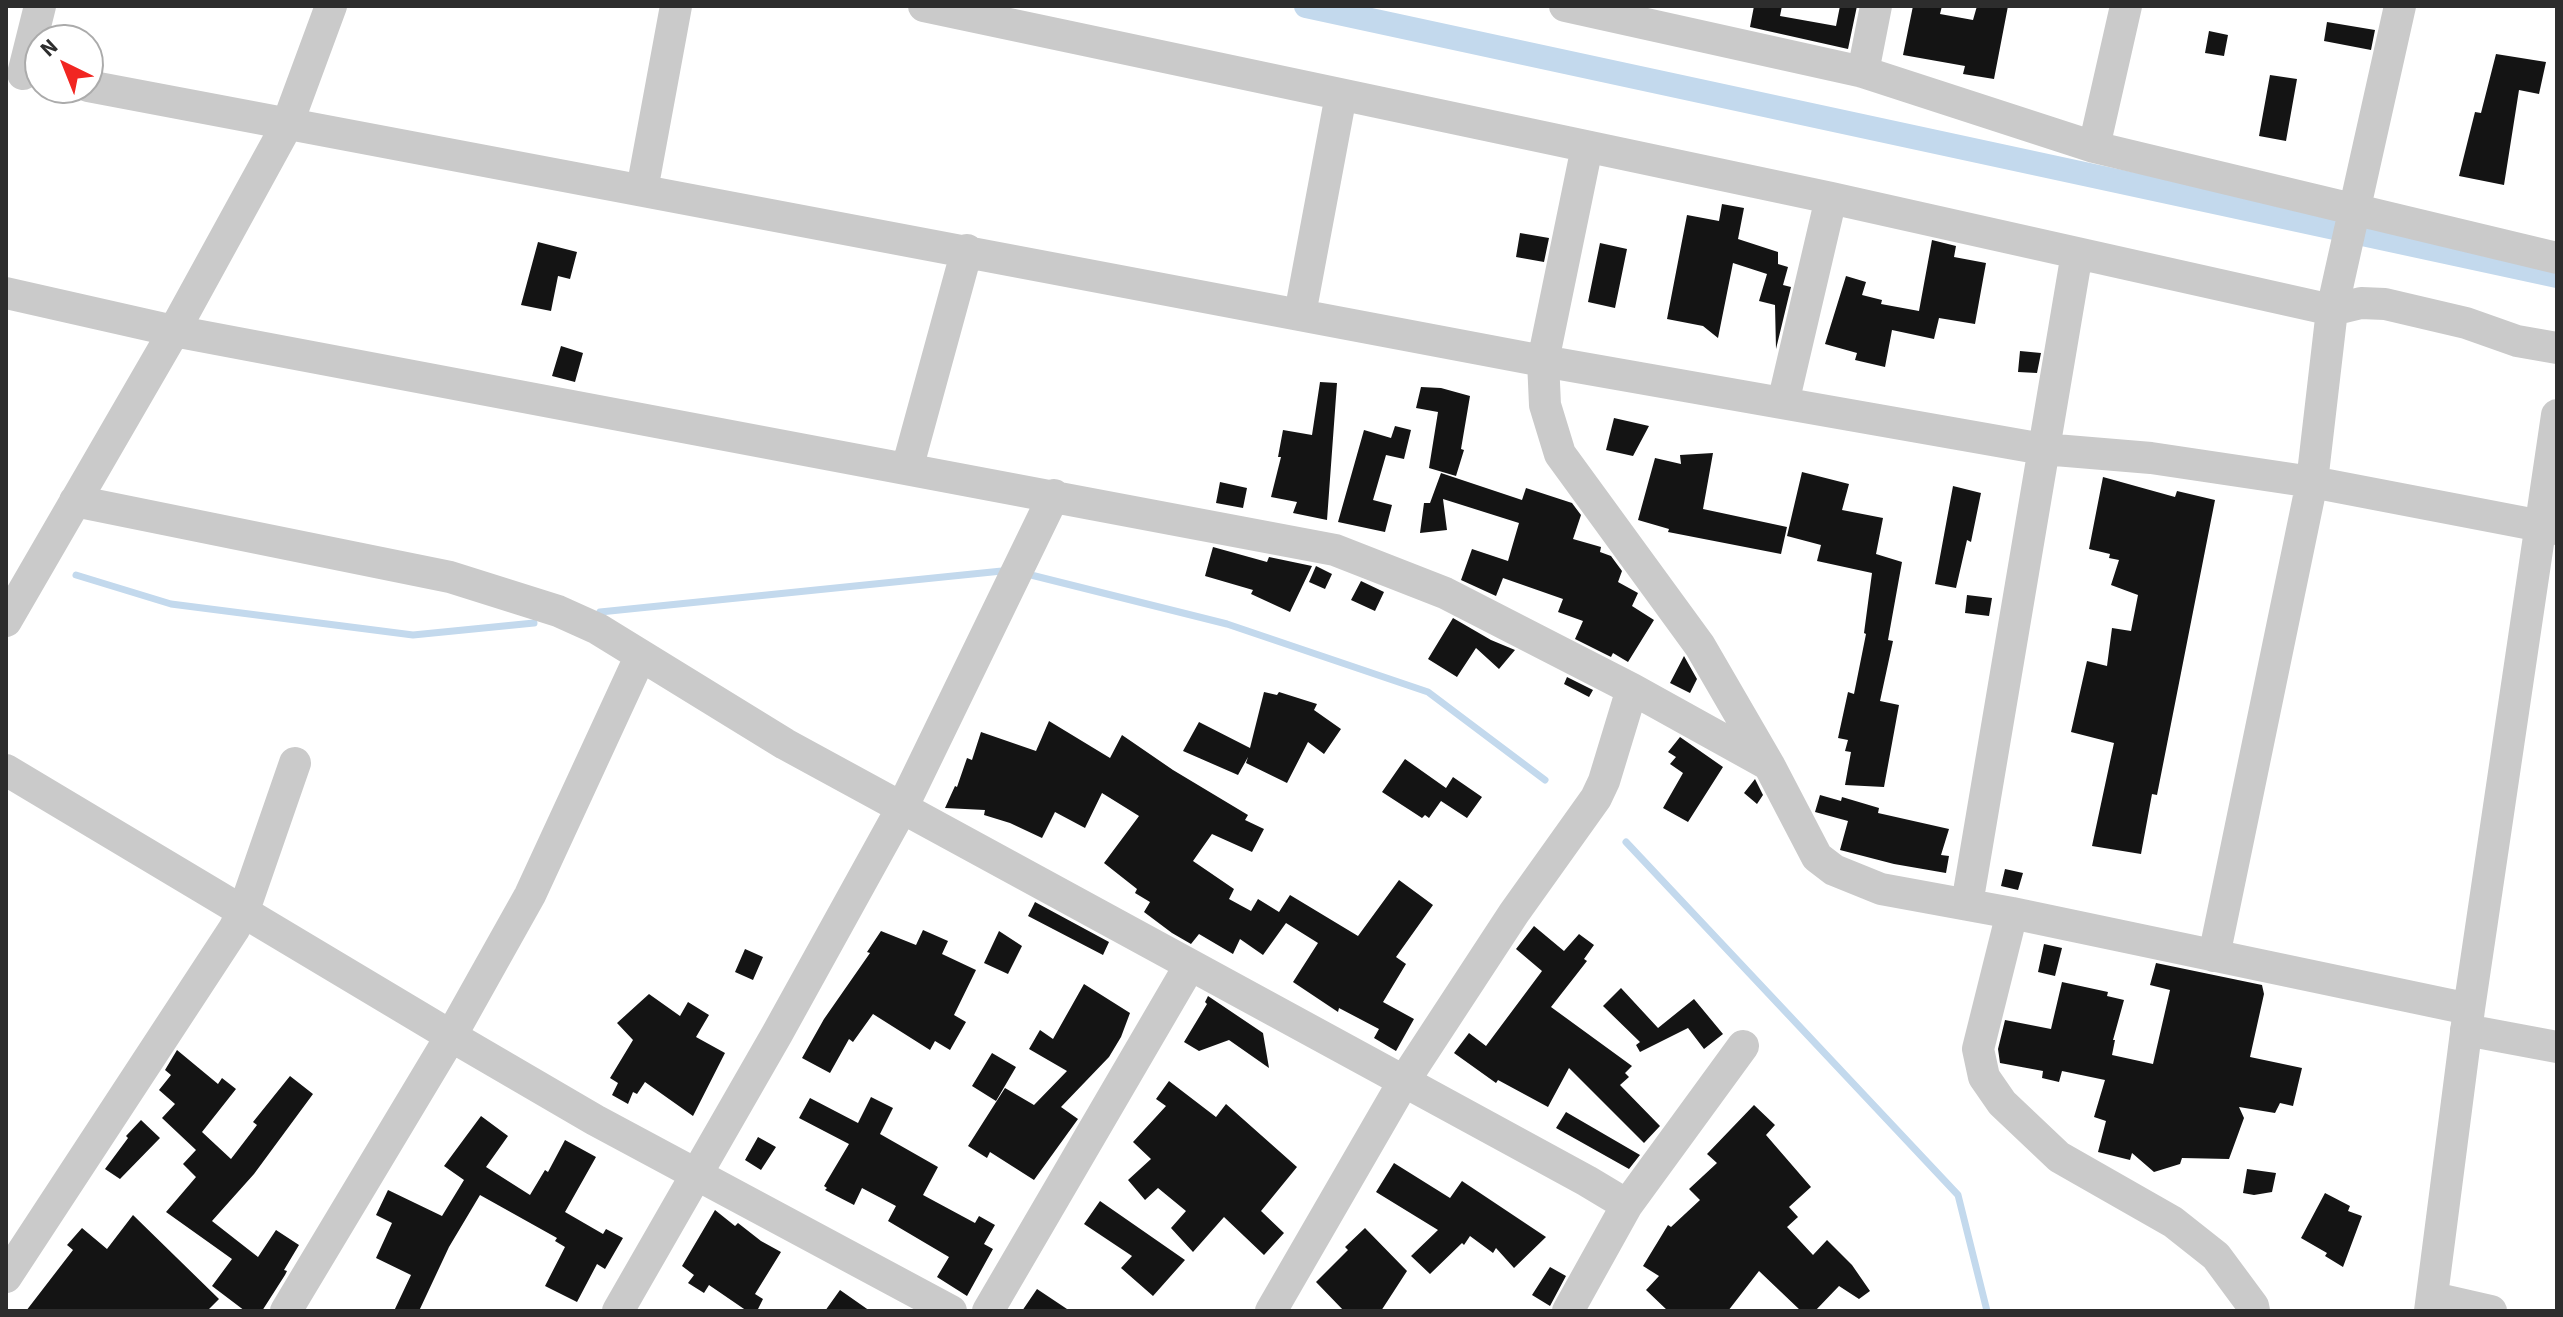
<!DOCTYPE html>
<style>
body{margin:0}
#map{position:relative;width:2563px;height:1317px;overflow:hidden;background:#fff;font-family:"Source Sans 3",sans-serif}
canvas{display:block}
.frame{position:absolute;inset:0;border:8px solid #2d2d2d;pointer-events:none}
.north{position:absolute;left:24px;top:24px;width:80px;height:80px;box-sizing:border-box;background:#fff;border:2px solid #ababab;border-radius:50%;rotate:317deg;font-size:22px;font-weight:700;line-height:32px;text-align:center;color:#2d2d2d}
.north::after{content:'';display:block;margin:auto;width:28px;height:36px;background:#f12622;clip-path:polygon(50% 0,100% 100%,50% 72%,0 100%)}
</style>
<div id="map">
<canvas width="2563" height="1317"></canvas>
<div class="frame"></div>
<div class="north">N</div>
</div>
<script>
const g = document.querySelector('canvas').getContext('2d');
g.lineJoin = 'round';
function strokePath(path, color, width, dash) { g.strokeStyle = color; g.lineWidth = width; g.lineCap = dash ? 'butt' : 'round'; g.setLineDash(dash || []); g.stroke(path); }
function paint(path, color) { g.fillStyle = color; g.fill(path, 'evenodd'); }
strokePath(new Path2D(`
 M 76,575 L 171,604 L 413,635 L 534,623
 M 1031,575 L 1227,624 L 1428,692 L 1545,780
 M 600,612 L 1002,571
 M 1626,842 L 1958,1195 L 1987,1311`), '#c3d9ed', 7);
strokePath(new Path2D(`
 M 1306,6 L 2557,276`), '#c3d9ed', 24);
paint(new Path2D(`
 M 1754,6 L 1782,6 L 1780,16 L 1836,26 L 1840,6 L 1857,6 L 1848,49 L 1750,27 Z
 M 1913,6 L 1942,6 L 1940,14 L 1973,20 L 1977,6 L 2008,6 L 1994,79 L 1963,74 L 1965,66 L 1903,55 Z
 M 2327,22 L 2375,30 L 2371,50 L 2324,41 Z
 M 2209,31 L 2228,35 L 2224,56 L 2205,53 Z
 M 2496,54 L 2546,62 L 2539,94 L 2519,90 L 2504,185 L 2459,176 L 2475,112 L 2481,113 Z
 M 2270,75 L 2297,79 L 2286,141 L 2259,136 Z
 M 1722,204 L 1744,208 L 1738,239 L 1778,252 L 1778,264 L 1788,267 L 1783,285 L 1791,287 L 1776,349 L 1775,305 L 1759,301 L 1767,274 L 1733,263 L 1718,338 L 1703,326 L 1667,319 L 1687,215 L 1719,221 Z
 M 1520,233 L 1549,238 L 1544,262 L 1516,257 Z
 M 1932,240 L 1956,246 L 1954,257 L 1986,263 L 1975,324 L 1939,318 L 1934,339 L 1892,330 L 1885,367 L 1855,360 L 1857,353 L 1825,344 L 1846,276 L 1866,282 L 1862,295 L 1882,300 L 1881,304 L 1919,311 Z
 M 538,242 L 577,252 L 570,279 L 558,276 L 551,311 L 521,305 Z
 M 1600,243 L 1627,249 L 1615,308 L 1588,302 Z
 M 561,346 L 583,353 L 575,382 L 552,376 Z
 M 2020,351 L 2041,353 L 2037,373 L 2018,372 Z
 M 1320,382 L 1337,383 L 1327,520 L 1293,513 L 1297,502 L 1271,497 L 1281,457 L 1278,457 L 1283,430 L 1312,435 Z
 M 1421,387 L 1441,388 L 1470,396 L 1461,449 L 1464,450 L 1456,476 L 1429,468 L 1438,412 L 1416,408 Z
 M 1614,418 L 1649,426 L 1633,456 L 1606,450 Z
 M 1395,426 L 1411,430 L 1404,459 L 1386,455 L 1373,500 L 1392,505 L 1385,532 L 1338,522 L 1364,430 L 1391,438 Z
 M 1713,453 L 1703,509 L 1787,527 L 1781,554 L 1668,532 L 1669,529 L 1638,520 L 1655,458 L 1681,464 L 1680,455 Z
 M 1802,472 L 1849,484 L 1842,510 L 1883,518 L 1876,554 L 1902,562 L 1888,640 L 1893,641 L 1880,701 L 1899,705 L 1884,787 L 1845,785 L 1851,752 L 1845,751 L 1848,740 L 1838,738 L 1848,692 L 1854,694 L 1866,634 L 1864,633 L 1872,573 L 1817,561 L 1821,545 L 1787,536 Z
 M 1441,473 L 1522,500 L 1526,488 L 1572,503 L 1581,515 L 1573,539 L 1601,547 L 1600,552 L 1611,556 L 1622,571 L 1618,582 L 1638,593 L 1632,606 L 1654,620 L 1628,662 L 1613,653 L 1611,657 L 1575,639 L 1583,621 L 1558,612 L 1563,599 L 1503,578 L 1496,596 L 1461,580 L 1472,549 L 1508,561 L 1519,523 L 1443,499 L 1447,530 L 1420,533 L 1424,503 L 1430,503 Z
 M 2103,477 L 2175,497 L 2177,491 L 2215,500 L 2157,795 L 2152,794 L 2141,854 L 2092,846 L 2114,743 L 2071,732 L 2087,661 L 2107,666 L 2112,628 L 2131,631 L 2138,595 L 2111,585 L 2119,560 L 2109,558 L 2110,554 L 2089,549 Z
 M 1220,482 L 1247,488 L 1243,508 L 1216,503 Z
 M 1953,486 L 1981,493 L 1971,542 L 1967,540 L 1956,588 L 1935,584 Z
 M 1213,547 L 1267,562 L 1269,557 L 1312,566 L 1290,612 L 1251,594 L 1253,590 L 1205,576 Z
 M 1316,566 L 1332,574 L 1325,589 L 1309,582 Z
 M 1361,581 L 1384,592 L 1375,611 L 1351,600 Z
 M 1967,595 L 1992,598 L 1989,616 L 1965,613 Z
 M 1453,618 L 1491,640 L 1515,650 L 1499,669 L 1476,648 L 1457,677 L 1428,659 Z
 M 1684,656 L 1697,679 L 1690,693 L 1670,683 Z
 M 1567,677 L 1593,690 L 1589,697 L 1564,684 Z
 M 1264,692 L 1277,695 L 1279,692 L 1317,704 L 1314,710 L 1341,729 L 1324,754 L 1308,742 L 1287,783 L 1246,763 L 1248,757 L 1238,775 L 1183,751 L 1199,722 L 1250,748 Z
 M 1049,721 L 1110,758 L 1122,735 L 1173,770 L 1248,815 L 1245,820 L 1264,829 L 1252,852 L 1212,834 L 1193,861 L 1234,889 L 1229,899 L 1251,911 L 1258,899 L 1279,912 L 1290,895 L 1358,936 L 1399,880 L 1433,905 L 1396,957 L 1406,964 L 1383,1002 L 1414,1019 L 1396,1051 L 1374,1038 L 1379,1029 L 1339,1008 L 1338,1012 L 1293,982 L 1318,943 L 1286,923 L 1263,955 L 1240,939 L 1233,954 L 1199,934 L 1191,944 L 1172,933 L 1144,912 L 1150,902 L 1135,893 L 1137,889 L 1104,863 L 1139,816 L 1102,793 L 1085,828 L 1055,812 L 1042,838 L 1010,823 L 984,815 L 985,810 L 945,808 L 955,786 L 957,787 L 967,758 L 972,760 L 981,732 L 1036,751 Z
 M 1680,737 L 1723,767 L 1688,822 L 1663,808 L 1683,773 L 1670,764 L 1676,757 L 1668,752 Z
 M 1405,759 L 1446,788 L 1453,777 L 1482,797 L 1467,818 L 1441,801 L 1429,818 L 1425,815 L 1422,818 L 1382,792 Z
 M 1755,779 L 1763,795 L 1757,804 L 1744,793 Z
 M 1820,795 L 1841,801 L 1842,797 L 1879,808 L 1878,813 L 1949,829 L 1941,855 L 1949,856 L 1946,873 L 1894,864 L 1840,850 L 1848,821 L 1815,812 Z
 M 2005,869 L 2023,873 L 2018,890 L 2001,886 Z
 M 1035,902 L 1109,942 L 1103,955 L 1028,916 Z
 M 1534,926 L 1564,951 L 1579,934 L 1594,945 L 1584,959 L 1587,961 L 1551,1007 L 1632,1066 L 1625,1073 L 1629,1077 L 1620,1085 L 1660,1126 L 1644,1143 L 1569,1068 L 1548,1107 L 1498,1080 L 1496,1083 L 1454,1053 L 1469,1033 L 1486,1046 L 1542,971 L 1516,949 Z
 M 923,930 L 948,941 L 942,954 L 976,970 L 954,1015 L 966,1022 L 950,1050 L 935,1041 L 930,1050 L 873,1014 L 853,1042 L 849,1039 L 830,1073 L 802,1058 L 824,1019 L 870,953 L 867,952 L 881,931 L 916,945 Z
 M 999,931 L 1022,946 L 1008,974 L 984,963 Z
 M 2044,944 L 2062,948 L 2055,976 L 2038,972 Z
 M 745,949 L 763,957 L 753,980 L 735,972 Z
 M 2156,963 L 2262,985 L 2264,994 L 2250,1057 L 2302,1068 L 2293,1106 L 2280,1103 L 2275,1113 L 2239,1107 L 2244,1118 L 2229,1159 L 2182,1158 L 2180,1164 L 2154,1172 L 2132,1153 L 2130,1160 L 2098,1152 L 2106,1121 L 2094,1117 L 2105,1080 L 2062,1071 L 2059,1082 L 2042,1078 L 2043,1071 L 2000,1063 L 1998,1049 L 2005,1020 L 2051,1029 L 2062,982 L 2108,992 L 2107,996 L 2124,1000 L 2113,1040 L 2115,1040 L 2112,1055 L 2153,1064 L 2170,990 L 2150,985 Z
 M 1084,984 L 1130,1013 L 1121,1037 L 1109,1057 L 1061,1107 L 1078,1119 L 1034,1180 L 990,1152 L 987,1158 L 968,1146 L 1005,1088 L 1034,1105 L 1067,1071 L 1029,1049 L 1040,1030 L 1053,1039 Z
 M 1621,988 L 1658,1028 L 1694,999 L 1723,1034 L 1704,1049 L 1688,1028 L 1640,1052 L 1636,1045 L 1640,1042 L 1603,1006 Z
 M 649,994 L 680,1016 L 688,1002 L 709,1015 L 696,1037 L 725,1053 L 693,1116 L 645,1082 L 637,1094 L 633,1092 L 628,1104 L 612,1095 L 618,1083 L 610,1078 L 633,1040 L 617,1023 Z
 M 1208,996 L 1263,1033 L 1269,1068 L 1229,1040 L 1199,1051 L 1184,1042 L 1207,1004 L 1205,1002 Z
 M 177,1050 L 218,1084 L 222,1078 L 236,1089 L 202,1132 L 231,1159 L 257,1125 L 253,1122 L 290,1076 L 313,1094 L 254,1174 L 212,1221 L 258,1257 L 276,1230 L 299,1245 L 284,1270 L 287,1271 L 285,1275 L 262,1311 L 245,1311 L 212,1286 L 232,1259 L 166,1212 L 196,1177 L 183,1164 L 196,1150 L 162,1118 L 175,1104 L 159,1090 L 171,1075 L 165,1070 Z
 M 992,1053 L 1016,1067 L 996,1101 L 972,1086 Z
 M 1169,1081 L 1216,1117 L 1226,1104 L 1297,1167 L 1261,1211 L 1284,1233 L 1264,1255 L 1224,1217 L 1193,1252 L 1171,1228 L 1186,1211 L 1158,1188 L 1145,1200 L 1128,1180 L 1151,1159 L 1133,1142 L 1166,1106 L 1156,1099 Z
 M 871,1097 L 893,1108 L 880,1134 L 938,1167 L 923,1195 L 975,1223 L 979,1216 L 995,1225 L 984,1244 L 993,1249 L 967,1296 L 937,1277 L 949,1257 L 888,1221 L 896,1206 L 862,1188 L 854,1205 L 825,1190 L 827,1188 L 824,1186 L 849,1144 L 799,1118 L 810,1098 L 858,1123 Z
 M 1754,1105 L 1775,1125 L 1766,1135 L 1811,1187 L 1789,1207 L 1798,1217 L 1787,1227 L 1813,1255 L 1827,1240 L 1852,1265 L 1870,1291 L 1859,1299 L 1839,1286 L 1815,1311 L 1801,1311 L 1759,1271 L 1728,1311 L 1668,1311 L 1646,1290 L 1659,1276 L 1643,1266 L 1668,1225 L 1671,1227 L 1700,1200 L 1689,1189 L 1717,1163 L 1707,1154 Z
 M 1566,1112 L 1640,1155 L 1629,1169 L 1556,1128 Z
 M 481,1116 L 508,1136 L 486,1167 L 530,1195 L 545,1170 L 548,1172 L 565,1140 L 596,1157 L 565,1212 L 603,1234 L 606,1229 L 623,1238 L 605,1269 L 597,1264 L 577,1302 L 545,1286 L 565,1247 L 555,1241 L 557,1238 L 480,1195 L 449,1247 L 419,1311 L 394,1311 L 411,1275 L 376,1258 L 392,1223 L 376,1215 L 388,1190 L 442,1216 L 464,1180 L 444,1166 Z
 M 141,1120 L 160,1138 L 120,1179 L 105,1169 L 128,1138 L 126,1136 Z
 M 758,1137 L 776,1147 L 761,1170 L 745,1160 Z
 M 1394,1163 L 1450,1198 L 1462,1181 L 1546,1237 L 1514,1268 L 1496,1248 L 1493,1253 L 1470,1236 L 1464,1245 L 1462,1243 L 1430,1274 L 1411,1256 L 1438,1230 L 1376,1192 Z
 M 2247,1169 L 2276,1173 L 2272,1192 L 2254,1195 L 2243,1193 Z
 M 2325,1193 L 2350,1206 L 2348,1211 L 2362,1216 L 2343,1267 L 2325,1256 L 2327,1253 L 2301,1238 Z
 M 1100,1201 L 1185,1260 L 1153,1296 L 1121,1268 L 1132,1256 L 1084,1224 Z
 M 715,1210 L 735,1226 L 738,1223 L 761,1241 L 781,1252 L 755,1294 L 763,1299 L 757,1311 L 747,1311 L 709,1285 L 704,1293 L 688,1283 L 694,1275 L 682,1266 Z
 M 133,1215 L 219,1299 L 207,1311 L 26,1311 L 73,1250 L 67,1245 L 82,1228 L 107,1249 Z
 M 1365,1228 L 1407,1271 L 1381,1311 L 1344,1311 L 1316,1282 L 1348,1250 L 1345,1247 Z
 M 1550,1267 L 1566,1276 L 1550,1306 L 1532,1295 Z
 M 1037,1289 L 1070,1311 L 1022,1311 Z
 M 840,1290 L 870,1311 L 825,1311 Z`), '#141414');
strokePath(new Path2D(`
 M 924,6 L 1831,198 L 2332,310 L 2361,303 L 2385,304 L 2466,323 L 2517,341 L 2557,348
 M 1565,6 L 1863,72 L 2094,147 L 2557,258
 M 1863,72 L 1876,6
 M 23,74 L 40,6
 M 88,86 L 1543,361 L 2043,449 L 2151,458 L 2312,482 L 2557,529
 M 1587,147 L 1543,361 L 1545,405 L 1560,454 L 1700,646 L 1769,765
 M 2094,147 L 2126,6
 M 642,190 L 676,6
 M 6,293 L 174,331 L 1335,550 L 1445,593 L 1632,689 L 1769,765 L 1817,857 L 1834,870 L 1881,889 L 2012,913 L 2469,1009
 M 1300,314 L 1341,95
 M 1783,403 L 1831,198
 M 907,469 L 967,250
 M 75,501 L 450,577 L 558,611 L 598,629 L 785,744 L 1587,1181 L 1627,1205
 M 6,621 L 174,331 L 287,125 L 331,6
 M 6,770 L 451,1036 L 595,1120 L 951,1311
 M 1967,904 L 2077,253
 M 2012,913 L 1978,1049 L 1984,1077 L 2002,1103 L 2059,1157 L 2173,1222 L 2216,1256 L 2253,1306 L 2254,1311
 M 2214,956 L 2312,482 L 2332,310 L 2400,6
 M 2466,1030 L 2557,1047
 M 6,1277 L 234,929 L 244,910 L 295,763
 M 2434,1298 L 2491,1311
 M 286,1311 L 451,1036 L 530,895 L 640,657
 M 618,1311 L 777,1034 L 902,808 L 1054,495
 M 988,1311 L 1190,965
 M 1271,1311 L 1404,1081 L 1514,913 L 1596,798 L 1604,781 L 1632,689
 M 1568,1311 L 1627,1205 L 1743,1046
 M 2430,1311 L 2469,1009 L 2557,415`), '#cacaca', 32);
</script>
